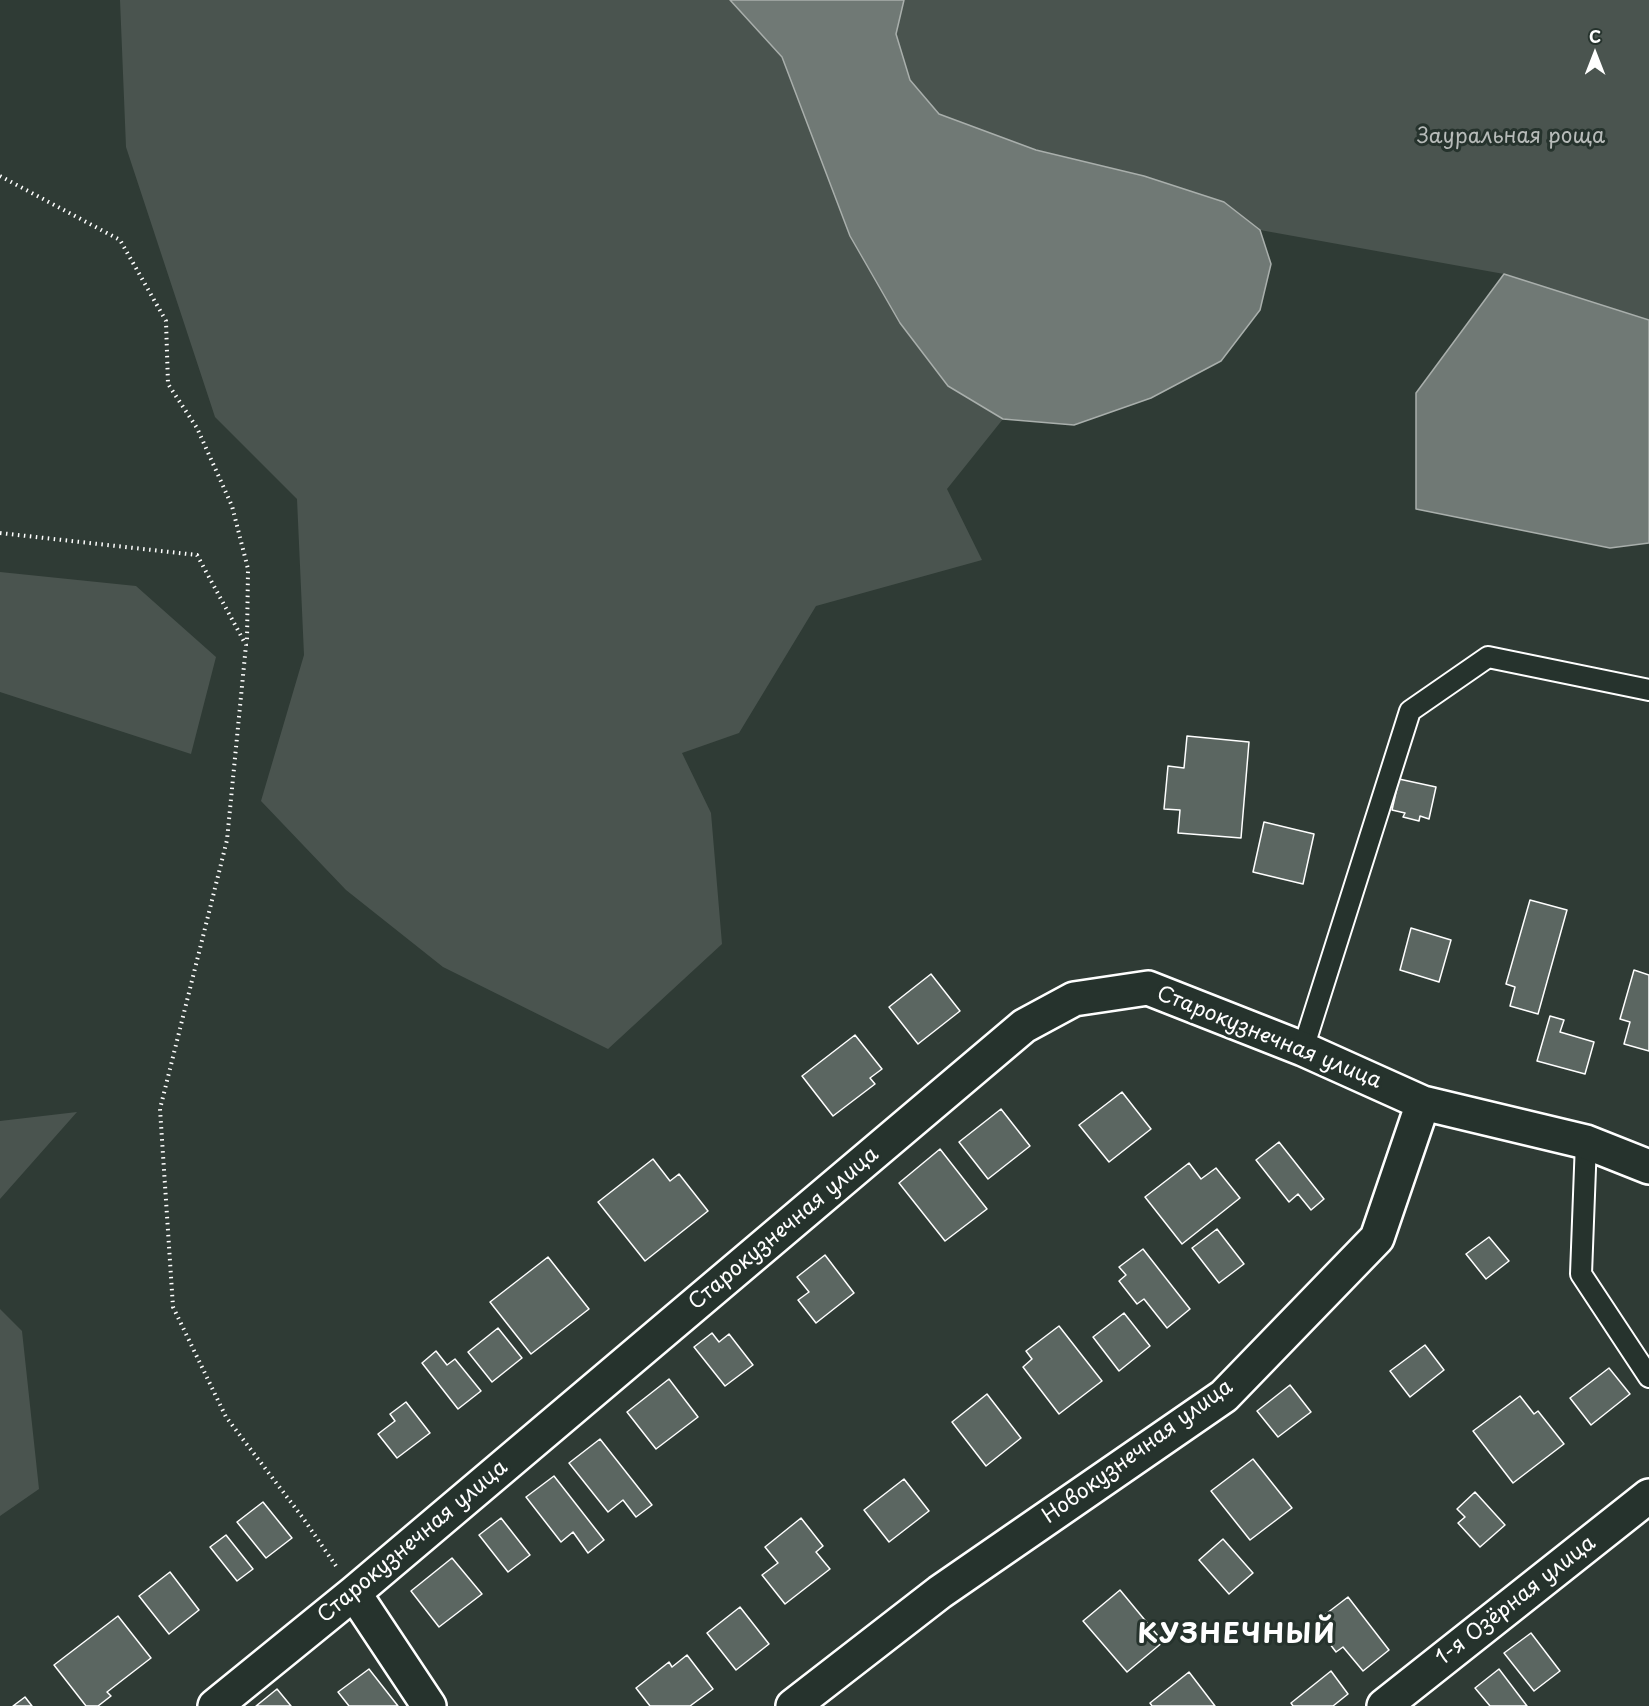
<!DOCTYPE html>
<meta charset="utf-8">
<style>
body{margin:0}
#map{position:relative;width:1649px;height:1706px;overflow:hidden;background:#2f3b35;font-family:"Playpen Sans",sans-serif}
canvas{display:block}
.north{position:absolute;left:1565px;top:24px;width:60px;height:60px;-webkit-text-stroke:4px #26332d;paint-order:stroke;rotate:0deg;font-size:16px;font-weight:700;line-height:24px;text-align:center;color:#fff}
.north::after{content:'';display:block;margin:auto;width:21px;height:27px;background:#fff;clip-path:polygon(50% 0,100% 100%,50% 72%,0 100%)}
</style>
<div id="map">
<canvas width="1649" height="1706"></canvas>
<div class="north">С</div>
</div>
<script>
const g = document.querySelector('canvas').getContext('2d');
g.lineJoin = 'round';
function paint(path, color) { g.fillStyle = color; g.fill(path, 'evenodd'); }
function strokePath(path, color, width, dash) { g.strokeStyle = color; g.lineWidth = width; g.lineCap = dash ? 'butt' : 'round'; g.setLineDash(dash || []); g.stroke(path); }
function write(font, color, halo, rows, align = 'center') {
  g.font = font + ' "Playpen Sans",sans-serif'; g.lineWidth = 6; g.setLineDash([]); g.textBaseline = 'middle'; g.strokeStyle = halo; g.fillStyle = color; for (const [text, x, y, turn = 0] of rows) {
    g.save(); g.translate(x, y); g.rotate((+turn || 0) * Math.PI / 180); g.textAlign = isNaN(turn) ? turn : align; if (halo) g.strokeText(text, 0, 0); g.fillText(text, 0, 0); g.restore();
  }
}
paint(new Path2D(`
 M 120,0 L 730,0 L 782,57 L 850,236 L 900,323 L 948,386 L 1003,419 L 947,489 L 982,560 L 816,606 L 739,733 L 682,753 L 711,813 L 722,944 L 608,1049 L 443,967 L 346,890 L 261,801 L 304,655 L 297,499 L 215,417 L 126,147 Z
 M 904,0 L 1649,0 L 1649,320 L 1504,274 L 1260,230 L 1224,202 L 1144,176 L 1036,150 L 939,114 L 910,80 L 896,34 Z
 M 0,572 L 136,586 L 216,657 L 191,754 L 0,692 Z
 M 77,1112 L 0,1199 L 0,1121 Z
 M 0,1309 L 22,1331 L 39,1489 L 0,1516 Z`), '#4a544f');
const water = new Path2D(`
 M 730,0 L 904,0 L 896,34 L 910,80 L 939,114 L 1036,150 L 1144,176 L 1224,202 L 1260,230 L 1271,264 L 1260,310 L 1221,361 L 1151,398 L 1074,425 L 1003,419 L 948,386 L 900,323 L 850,236 L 782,57 Z
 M 1504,274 L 1649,320 L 1649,543 L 1610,548 L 1416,509 L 1416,393 Z`);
paint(water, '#707975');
strokePath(water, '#a9afac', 1.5);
const building = new Path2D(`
 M 1187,736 L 1249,742 L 1241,838 L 1178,833 L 1180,810 L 1164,809 L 1168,766 L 1184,768 Z
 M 1399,779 L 1436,787 L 1429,819 L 1420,816 L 1419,821 L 1403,817 L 1405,813 L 1392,810 Z
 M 1264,822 L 1314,834 L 1303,884 L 1253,872 Z
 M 1530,900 L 1567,910 L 1538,1014 L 1510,1006 L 1515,987 L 1506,984 Z
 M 1411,928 L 1451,940 L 1439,982 L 1400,970 Z
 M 1634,970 L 1649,975 L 1649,1051 L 1624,1044 L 1630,1022 L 1620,1019 Z
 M 931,974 L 960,1011 L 918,1044 L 889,1007 Z
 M 1550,1016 L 1564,1020 L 1560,1032 L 1594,1042 L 1585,1074 L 1537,1061 Z
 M 855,1035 L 882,1069 L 870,1078 L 875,1084 L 833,1116 L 802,1076 Z
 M 1122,1092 L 1151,1129 L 1109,1162 L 1079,1125 Z
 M 1001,1109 L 1030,1146 L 988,1179 L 959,1142 Z
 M 1279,1142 L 1324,1199 L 1311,1210 L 1298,1194 L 1289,1202 L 1256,1160 Z
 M 940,1149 L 987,1209 L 945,1241 L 899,1183 Z
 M 653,1159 L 670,1181 L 679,1174 L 708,1211 L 645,1261 L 598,1202 Z
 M 1189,1163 L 1201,1179 L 1216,1168 L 1240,1198 L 1182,1244 L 1145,1197 Z
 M 1217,1229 L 1244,1264 L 1219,1283 L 1192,1248 Z
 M 1489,1237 L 1509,1261 L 1486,1279 L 1466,1254 Z
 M 1143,1249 L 1190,1309 L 1167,1328 L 1144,1299 L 1137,1304 L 1119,1281 L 1126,1275 L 1119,1267 Z
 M 825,1255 L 854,1293 L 816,1323 L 798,1300 L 809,1292 L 797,1277 Z
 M 548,1257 L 589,1309 L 531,1354 L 490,1302 Z
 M 1124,1313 L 1150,1346 L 1119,1371 L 1093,1337 Z
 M 1059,1326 L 1102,1381 L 1059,1414 L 1023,1367 L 1032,1359 L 1026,1351 Z
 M 498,1328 L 522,1358 L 492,1382 L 468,1352 Z
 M 712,1333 L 719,1342 L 729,1334 L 753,1365 L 725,1386 L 694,1347 Z
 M 1425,1345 L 1444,1370 L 1410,1397 L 1390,1371 Z
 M 436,1351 L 447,1365 L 455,1359 L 481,1391 L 458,1409 L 422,1363 Z
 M 1609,1368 L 1630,1394 L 1591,1425 L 1570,1398 Z
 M 669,1379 L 698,1417 L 656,1449 L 627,1412 Z
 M 1290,1385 L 1311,1412 L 1278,1437 L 1257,1411 Z
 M 987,1394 L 1021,1438 L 986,1466 L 952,1422 Z
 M 1520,1396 L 1534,1414 L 1538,1411 L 1564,1444 L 1513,1483 L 1473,1431 Z
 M 406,1402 L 430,1433 L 397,1458 L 378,1434 L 395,1421 L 390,1414 Z
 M 600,1439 L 652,1505 L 636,1517 L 623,1500 L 608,1512 L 569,1463 Z
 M 1253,1459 L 1292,1508 L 1250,1540 L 1211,1491 Z
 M 554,1476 L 604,1540 L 588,1553 L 573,1532 L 561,1542 L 526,1497 Z
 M 904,1479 L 929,1511 L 889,1542 L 864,1510 Z
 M 1475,1492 L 1505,1525 L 1480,1547 L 1458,1523 L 1465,1517 L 1457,1509 Z
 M 263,1502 L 292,1538 L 266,1558 L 237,1522 Z
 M 501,1518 L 530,1555 L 508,1572 L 479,1535 Z
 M 801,1518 L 823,1546 L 816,1552 L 830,1569 L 785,1604 L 762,1575 L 778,1563 L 765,1547 Z
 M 226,1535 L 253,1569 L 237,1581 L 210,1547 Z
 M 1223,1539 L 1253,1573 L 1229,1594 L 1199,1560 Z
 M 452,1558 L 482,1594 L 439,1627 L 411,1591 Z
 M 170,1572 L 199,1610 L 169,1634 L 139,1596 Z
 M 1120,1590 L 1163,1642 L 1127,1672 L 1083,1621 Z
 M 1348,1597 L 1389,1650 L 1363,1671 L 1343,1647 L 1336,1652 L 1314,1623 Z
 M 740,1607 L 769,1644 L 736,1670 L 707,1633 Z
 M 118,1616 L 151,1658 L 107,1692 L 111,1696 L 98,1706 L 86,1706 L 54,1665 Z
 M 1531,1633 L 1560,1671 L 1534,1691 L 1504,1653 Z
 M 687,1655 L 713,1689 L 690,1706 L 650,1706 L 636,1688 L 669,1662 L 672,1667 Z
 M 369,1669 L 398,1706 L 349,1706 L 338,1692 Z
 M 1499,1669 L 1527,1706 L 1490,1706 L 1475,1688 Z
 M 1331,1671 L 1348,1694 L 1333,1706 L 1293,1706 L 1291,1703 Z
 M 1189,1672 L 1215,1706 L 1152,1706 L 1150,1703 Z
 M 277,1689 L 291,1706 L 256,1706 Z
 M 25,1697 L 32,1706 L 13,1706 Z`);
paint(building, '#5b6661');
strokePath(building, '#fff', 1.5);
const lane = new Path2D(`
 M 1303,1049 L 1410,711 L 1488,657 L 1649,690
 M 1586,1142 L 1581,1274 L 1649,1377`);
const street = new Path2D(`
 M 354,1593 L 429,1706
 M 215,1706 L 354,1593 L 1024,1026 L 1074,999 L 1148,988 L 1303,1049 L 1423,1103 L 1586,1142 L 1649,1167
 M 793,1706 L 940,1592 L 1224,1396 L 1377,1238 L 1423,1103
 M 1384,1706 L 1649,1496`);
strokePath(lane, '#fff', 24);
strokePath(street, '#fff', 38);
strokePath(new Path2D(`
 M 0,176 L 120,240 L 166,321 L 168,384 L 197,428 L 232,506 L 248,569 L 247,642
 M 0,533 L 197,555 L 246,645 L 227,840 L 160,1109 L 173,1307 L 226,1417 L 303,1518 L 336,1566`), '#fff', 4, [1.5, 4.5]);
strokePath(lane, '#26332d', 20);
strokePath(street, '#26332d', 33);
write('21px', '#b7bbb9', '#26332d', [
 ["Зауральная роща",1511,137]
]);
write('21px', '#fff', '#26332d', [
 ["Старокузнечная улица",1269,1038,22],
 ["Старокузнечная улица",784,1229,-40],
 ["Новокузнечная улица",1138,1452,-36],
 ["Старокузнечная улица",413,1542,-40],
 ["1-я Озёрная улица",1516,1601,-38]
]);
g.letterSpacing = '1.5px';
write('bold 27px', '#fff', '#26332d', [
 ["КУЗНЕЧНЫЙ",1237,1636]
]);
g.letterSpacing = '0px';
</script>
